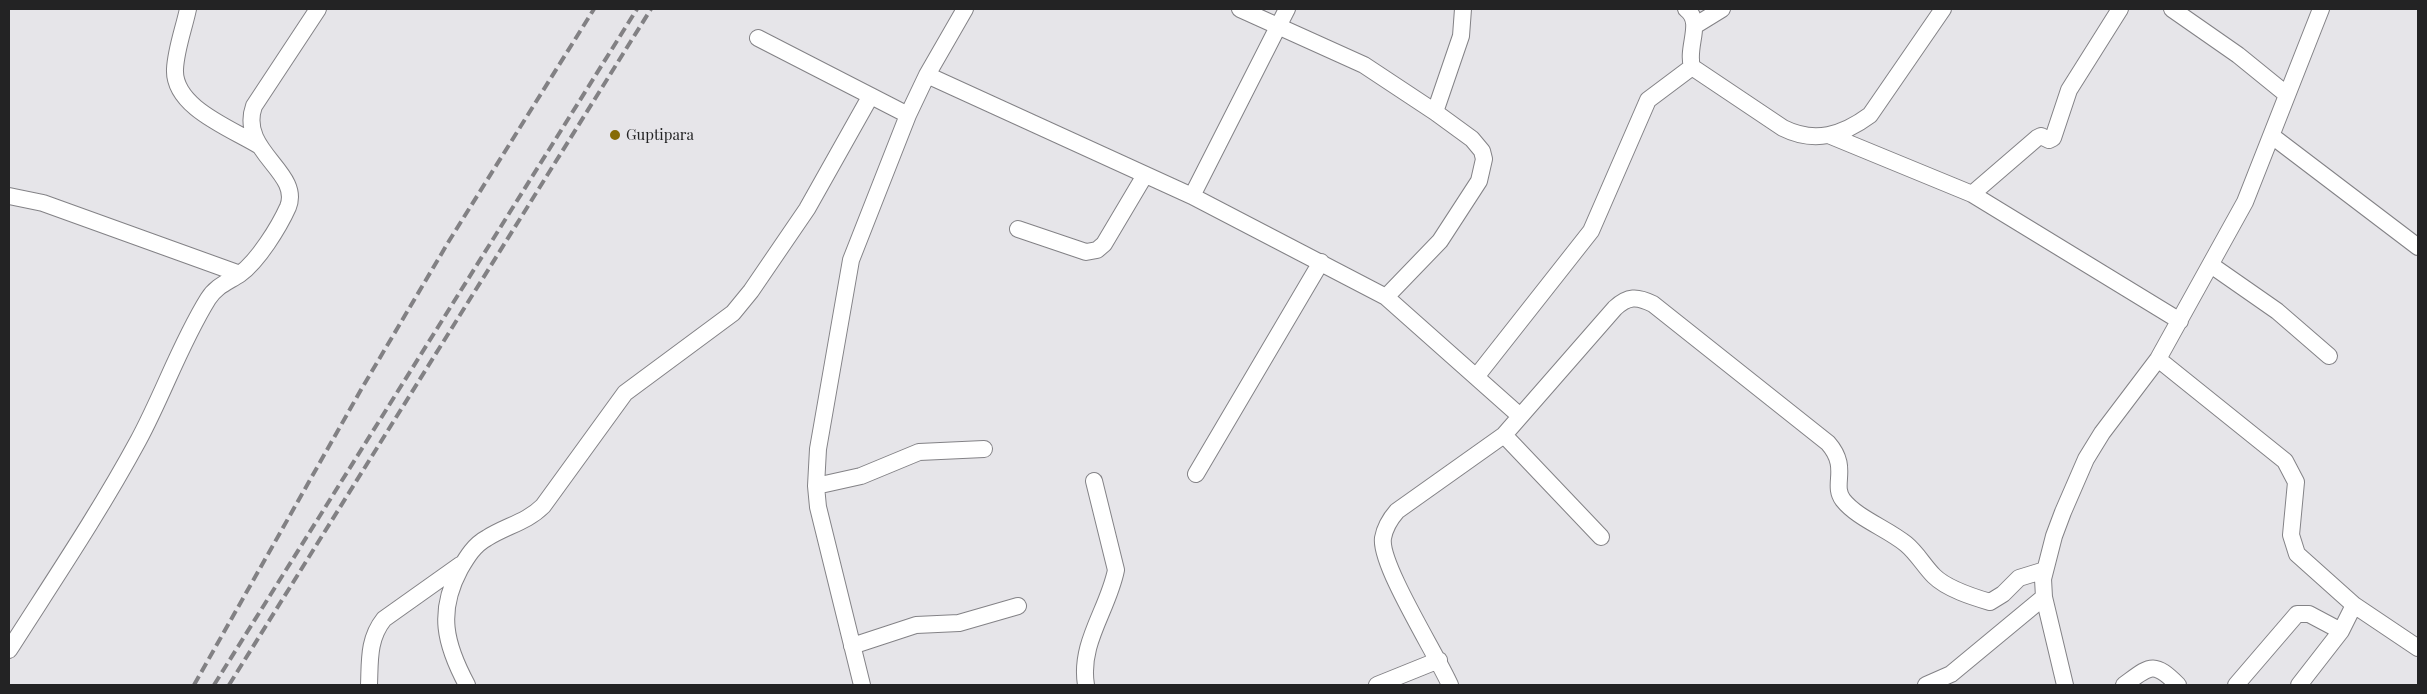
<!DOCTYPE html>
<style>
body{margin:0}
#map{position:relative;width:2427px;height:694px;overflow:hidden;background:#e6e5e9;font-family:"Playfair Display",serif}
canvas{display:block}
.frame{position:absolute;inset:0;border:10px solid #232324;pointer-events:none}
</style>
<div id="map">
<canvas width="2427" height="694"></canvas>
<div class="frame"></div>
</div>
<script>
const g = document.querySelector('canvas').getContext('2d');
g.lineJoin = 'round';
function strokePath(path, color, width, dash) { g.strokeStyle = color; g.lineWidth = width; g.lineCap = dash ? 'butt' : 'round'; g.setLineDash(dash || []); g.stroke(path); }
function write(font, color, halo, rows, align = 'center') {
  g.font = font + ' "Playfair Display",serif'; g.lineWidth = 4.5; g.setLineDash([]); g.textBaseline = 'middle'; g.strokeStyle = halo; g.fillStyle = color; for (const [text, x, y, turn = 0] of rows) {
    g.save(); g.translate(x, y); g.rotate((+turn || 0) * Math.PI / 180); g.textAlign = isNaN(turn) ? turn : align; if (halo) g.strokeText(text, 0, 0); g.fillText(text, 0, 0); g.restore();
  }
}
const minor = new Path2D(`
 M 188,9 C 184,28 176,49 175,69 C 173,107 230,128 258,145
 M 1240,9 L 1364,65 L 1435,112 L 1472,139 L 1482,151 L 1484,159 L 1479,181 L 1440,241 L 1386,297
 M 1686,9 C 1704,22 1686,46 1692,67 L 1783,128 C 1815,144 1843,135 1870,115 L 1943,9
 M 2172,9 L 2238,55 L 2286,94
 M 1696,25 L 1722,9
 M 758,38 L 908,115
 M 927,75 L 1192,196 L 1287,9
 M 1435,112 L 1461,36 L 1463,9
 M 1831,136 L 1972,194 L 2180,321
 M 2272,136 L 2418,247
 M 1972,194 L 2037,138 L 2041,136 L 2049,140 L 2053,138 L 2069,90 L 2120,9
 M 9,196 L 43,203 L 240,274
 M 1192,196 L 1386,297 L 1520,416
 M 1018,229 L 1086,252 L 1097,250 L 1104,244 L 1145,175
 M 2211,265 L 2277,311 L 2329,356
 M 2158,359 L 2285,461 L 2296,482 L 2291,535 L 2297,554 L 2354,605 L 2418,648
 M 1476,377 L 1591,231 L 1648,100 L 1692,67
 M 1504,435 L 1601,537
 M 1196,474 L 1321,262
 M 816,486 L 861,476 L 919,452 L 984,449
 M 852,646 L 916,625 L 959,623 L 1018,606
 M 9,650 C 53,581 99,513 138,441 C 163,395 180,344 208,299 C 216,286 228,282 240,274 C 258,261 279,227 288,207 C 302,172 238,151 254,106 L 318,9
 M 369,685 C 370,661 368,639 384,619 L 460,565
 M 467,685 C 445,644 437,612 460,569 C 467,557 474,545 487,538 C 506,526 527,522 543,506 L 625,393 L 733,313 L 751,291 L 807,209 L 870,97
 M 862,685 L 818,507 L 816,486 L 818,449 L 851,260 L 908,115 L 927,75 L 965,9
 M 1086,685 C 1079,643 1108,610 1116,570 L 1094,481
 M 1377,685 L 1439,660
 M 1450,685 C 1437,655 1379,564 1383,538 C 1385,527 1390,519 1397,511 L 1504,435 L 1615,308 C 1628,296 1637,296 1653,304 L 1828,443 C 1850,468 1831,484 1843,500 C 1857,518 1888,529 1906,544 C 1917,553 1924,566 1934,576 C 1947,589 1973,597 1990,602 L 2003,594 L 2019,578 L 2045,570
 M 1926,685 L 1951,674 L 2044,597
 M 2065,685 L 2044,597 L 2043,579 L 2054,536 L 2063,512 L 2086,459 L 2102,433 L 2158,359 L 2245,202 L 2321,9
 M 2124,685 C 2150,666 2153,660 2178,685
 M 2236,685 L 2297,614 L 2309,614 L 2341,631
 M 2299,685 L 2341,631 L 2354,605`);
strokePath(minor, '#838286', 18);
strokePath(minor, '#fff', 16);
strokePath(new Path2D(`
 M 194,685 L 362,388 L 449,241 L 594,9
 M 214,685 L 637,9
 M 229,685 L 651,9`), '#828184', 4, [10, 5]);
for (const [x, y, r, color] of [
 [615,135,6,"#866b07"]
]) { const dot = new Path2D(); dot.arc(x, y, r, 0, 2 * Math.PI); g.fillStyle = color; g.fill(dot); strokePath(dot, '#e6e5e9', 2); }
write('15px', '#232324', '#e6e5e9', [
 ["Guptipara",626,135]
], 'left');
</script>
